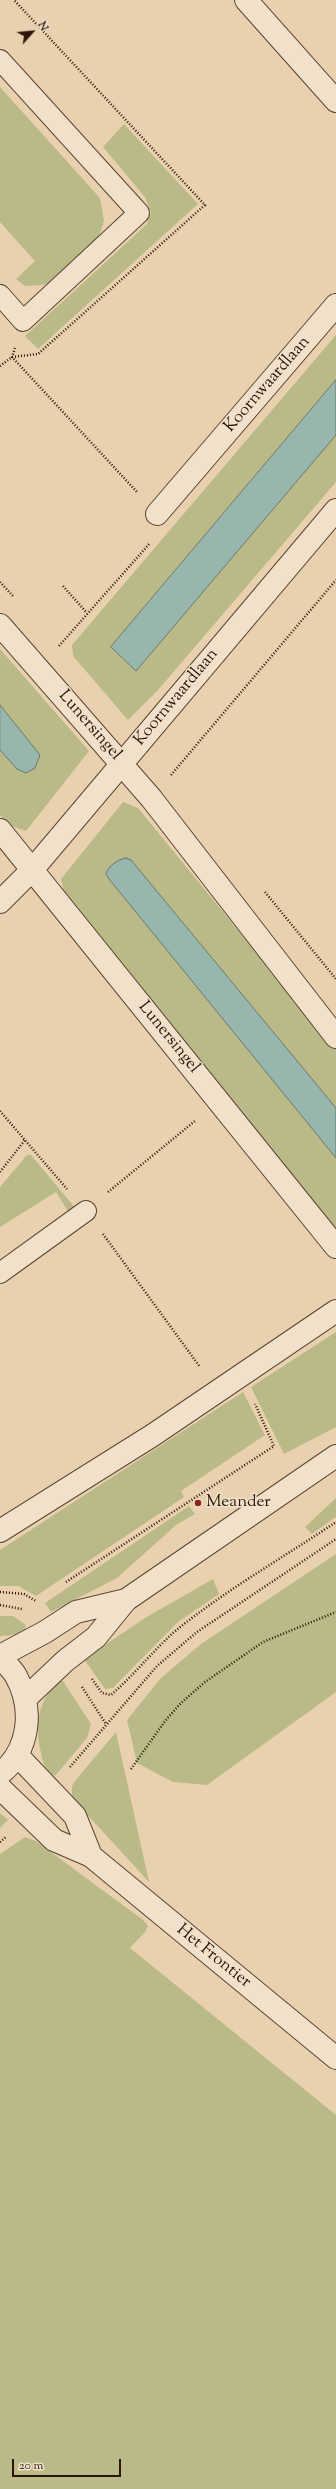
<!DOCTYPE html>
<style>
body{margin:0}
#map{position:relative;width:336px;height:2489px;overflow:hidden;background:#e9d1af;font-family:"Sorts Mill Goudy",serif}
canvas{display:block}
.north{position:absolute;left:12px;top:12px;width:40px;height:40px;-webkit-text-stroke:3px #f1e1cb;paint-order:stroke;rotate:63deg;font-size:11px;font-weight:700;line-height:16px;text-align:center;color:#2c1507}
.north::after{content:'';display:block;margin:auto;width:14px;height:18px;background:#2c1507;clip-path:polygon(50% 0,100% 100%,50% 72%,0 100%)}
.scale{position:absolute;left:12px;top:2459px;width:109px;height:18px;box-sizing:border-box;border:2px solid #2c1507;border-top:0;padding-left:5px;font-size:12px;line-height:14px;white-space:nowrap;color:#2c1507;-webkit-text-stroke:3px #f1e1cb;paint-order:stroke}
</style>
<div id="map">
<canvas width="336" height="2489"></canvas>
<div class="north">N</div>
<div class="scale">20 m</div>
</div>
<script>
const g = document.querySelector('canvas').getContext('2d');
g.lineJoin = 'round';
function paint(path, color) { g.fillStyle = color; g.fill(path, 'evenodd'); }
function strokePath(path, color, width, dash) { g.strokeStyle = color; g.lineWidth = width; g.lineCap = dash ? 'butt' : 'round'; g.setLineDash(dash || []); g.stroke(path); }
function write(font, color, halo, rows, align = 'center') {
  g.font = font + ' "Sorts Mill Goudy",serif'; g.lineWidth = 3; g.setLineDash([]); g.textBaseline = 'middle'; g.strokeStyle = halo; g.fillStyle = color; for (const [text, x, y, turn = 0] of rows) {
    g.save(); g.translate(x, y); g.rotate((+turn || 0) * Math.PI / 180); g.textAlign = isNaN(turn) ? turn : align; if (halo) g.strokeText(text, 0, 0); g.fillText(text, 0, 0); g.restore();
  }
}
paint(new Path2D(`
 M 0,87 L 100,198 L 104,221 L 97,243 L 54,281 L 43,285 L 25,286 L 16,279 L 35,261 L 0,222 Z
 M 124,124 L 198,204 L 38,349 L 25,336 L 147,224 L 151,213 L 145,197 L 103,147 Z
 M 336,335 L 336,380 L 111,647 L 136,671 L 336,435 L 336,482 L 158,690 L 128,720 L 73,656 L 72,645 Z
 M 0,649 L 89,751 L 26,831 L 8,825 L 0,815 L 0,750 L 17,769 L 39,755 L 0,705 Z
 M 123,802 L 138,808 L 336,1050 L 336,1108 L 131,860 L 106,874 L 336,1158 L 336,1228 L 65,897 L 61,879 Z
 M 27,1155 L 31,1155 L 77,1210 L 71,1216 L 56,1192 L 0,1227 L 0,1187 Z
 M 336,1332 L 336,1427 L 284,1454 L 251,1387 Z
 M 243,1392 L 265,1435 L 181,1491 L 184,1497 L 36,1596 L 18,1586 L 0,1586 L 0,1550 Z
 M 336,1498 L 336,1517 L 312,1534 L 305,1527 Z
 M 189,1506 L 195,1514 L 176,1525 L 117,1578 L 51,1612 L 45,1603 Z
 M 336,1554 L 336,1692 L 207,1785 L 173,1782 L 137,1763 L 127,1720 L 161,1678 L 201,1644 Z
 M 213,1579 L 219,1594 L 178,1622 L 113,1688 L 105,1689 L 84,1659 L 145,1618 Z
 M 0,1616 L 13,1616 L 26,1625 L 24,1634 L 0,1636 Z
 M 57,1680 L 63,1681 L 91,1724 L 87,1738 L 55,1776 C 45,1771 43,1763 41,1753 C 34,1721 38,1706 57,1680 Z
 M 116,1732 L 149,1882 L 72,1798 L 72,1786 L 75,1781 Z
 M 0,1813 L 8,1820 L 0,1828 Z
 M 25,1837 L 36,1841 L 143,1920 L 148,1926 L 145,1932 L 130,1948 L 336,2115 L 336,2489 L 0,2489 L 0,1854 Z`), '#b9ba88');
const water = new Path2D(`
 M 336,380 L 336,435 L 136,671 L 111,647 Z
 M 0,705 L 40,755 L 35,768 L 26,773 L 17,769 L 0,750 Z
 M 126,858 L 131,860 L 336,1108 L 336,1158 L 109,879 L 106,874 C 109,865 117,860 126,858 Z`);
paint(water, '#97b7ae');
strokePath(water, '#6c766b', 1);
const service = new Path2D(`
 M 0,60 L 139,213 L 23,321 L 0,295
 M 0,1273 L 86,1211`);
const minor = new Path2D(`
 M 246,0 L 336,101
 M 157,514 L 336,305
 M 0,902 L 33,869 L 336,510
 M 0,1531 L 153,1435 L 336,1311
 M 17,1755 L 75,1816 L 91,1856
 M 0,1788 L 54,1840 L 91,1856 L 336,2058`);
const tertiary = new Path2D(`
 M 0,625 L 151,798 L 336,1037
 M 0,830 L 336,1247
 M 0,1656 L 45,1632 L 76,1612 L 126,1600
 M 0,1657 C 5,1663 12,1669 16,1676 C 34,1709 30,1750 0,1774
 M 26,1698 L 65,1661 L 96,1637 L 126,1600 L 336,1456`);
strokePath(service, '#5b4431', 22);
strokePath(minor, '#5b4431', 24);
strokePath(tertiary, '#5b4431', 24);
strokePath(new Path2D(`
 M 15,348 L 12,357 L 137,492
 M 0,366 L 12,357 L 38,354 L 205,205 L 14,0
 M 0,582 L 13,596
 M 63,586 L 87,613
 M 59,646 L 150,543
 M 171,775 L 336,580
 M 265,892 L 336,979
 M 0,1111 L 67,1189
 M 0,1172 L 25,1140
 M 108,1192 L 195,1121
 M 103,1234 L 200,1367
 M 66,1582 L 274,1446 L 255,1404
 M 0,1592 L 24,1594 L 36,1601
 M 0,1605 L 22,1609
 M 92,1679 L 102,1693 L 111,1695 C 133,1676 151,1653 173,1633 C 221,1593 284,1557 336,1522
 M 82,1687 L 106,1724
 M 70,1767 L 157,1666 L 197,1632 L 336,1539
 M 131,1769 L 165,1721 L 181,1703 L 205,1682 L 263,1642 L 336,1612
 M 0,1842 L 6,1837`), '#2c1507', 2.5, [1, 2]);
strokePath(service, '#f1e1cb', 20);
strokePath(minor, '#f1e1cb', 22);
strokePath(tertiary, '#f1e1cb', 22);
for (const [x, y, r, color] of [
 [198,1503,4,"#8f2418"]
]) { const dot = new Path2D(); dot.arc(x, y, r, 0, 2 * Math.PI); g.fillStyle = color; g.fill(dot); strokePath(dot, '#f1e1cb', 1.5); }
write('17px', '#2c1507', '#f1e1cb', [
 ["Koornwaardlaan",268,385,-49],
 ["Koornwaardlaan",177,698,-50],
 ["Lunersingel",89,726,49],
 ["Lunersingel",168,1038,51],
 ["Het Frontier",213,1957,39]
]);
write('17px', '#2c1507', '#f1e1cb', [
 ["Meander",206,1503]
], 'left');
</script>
